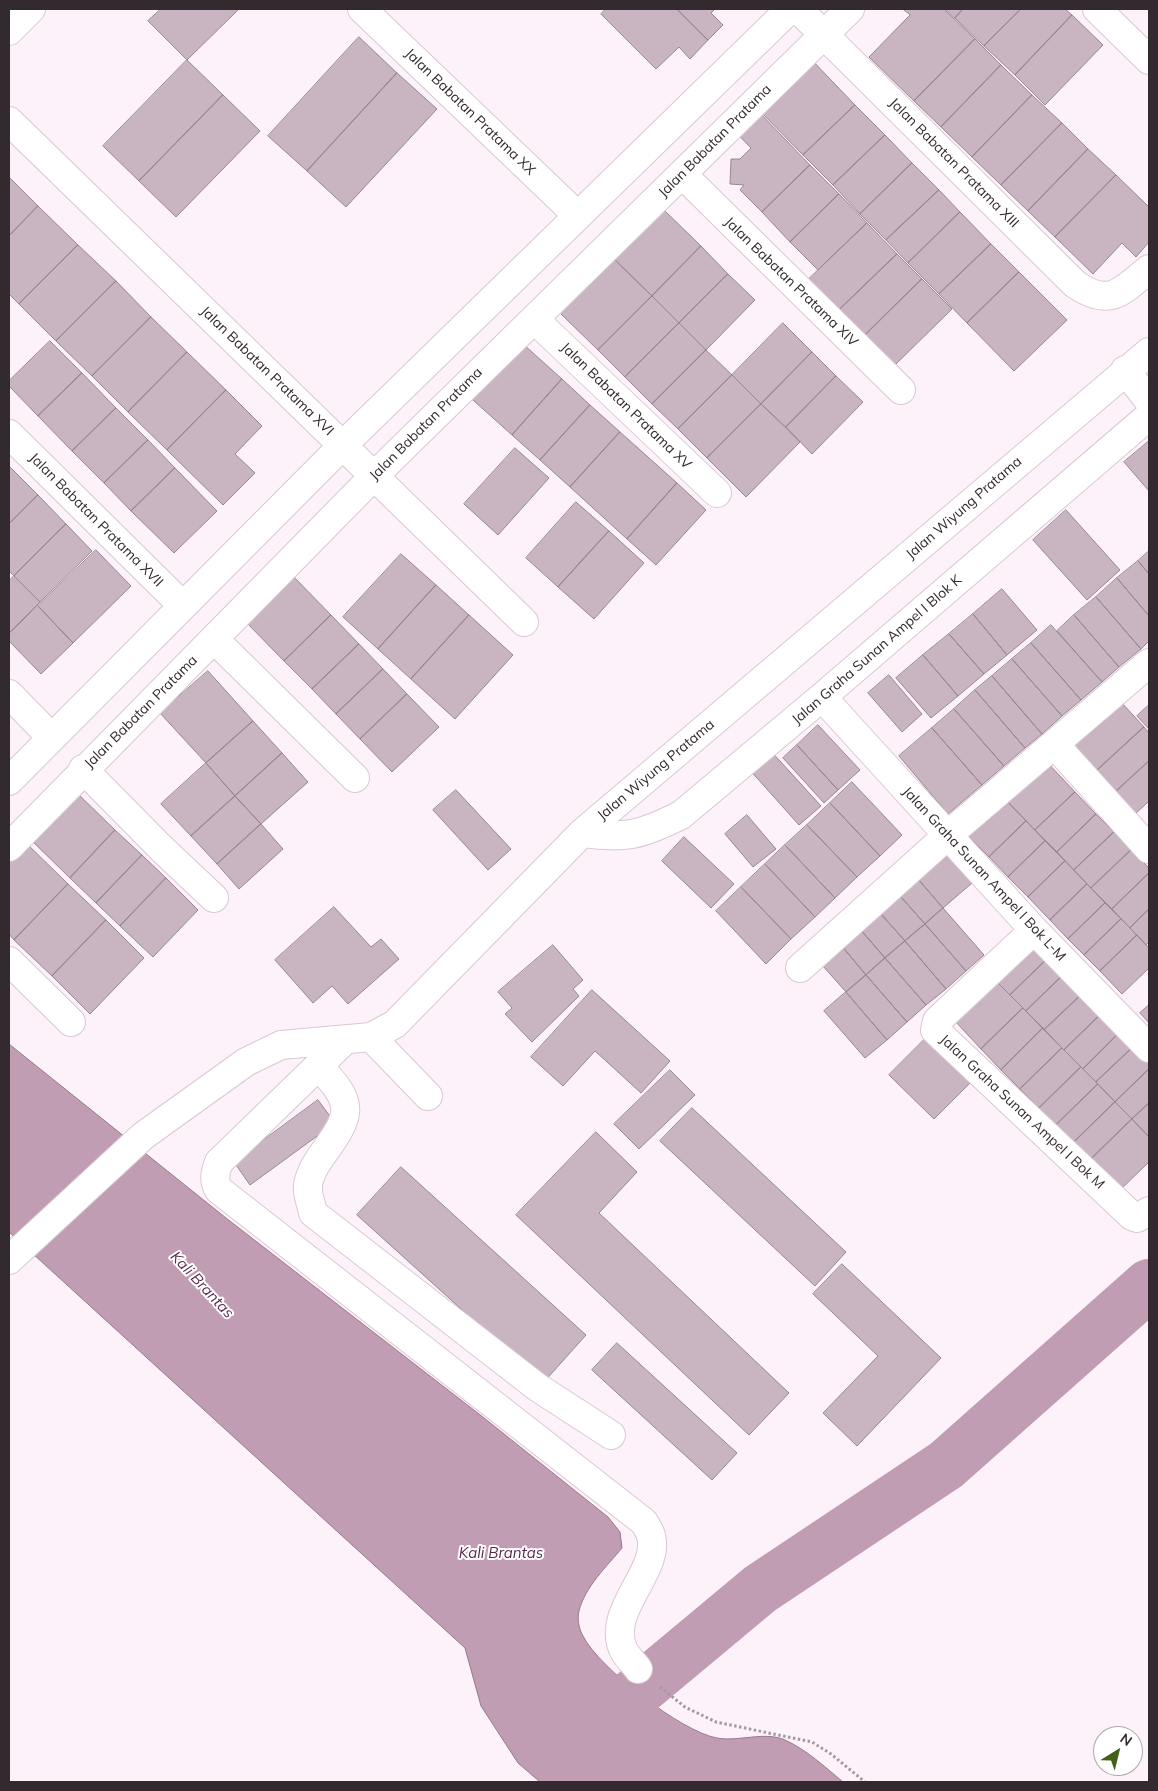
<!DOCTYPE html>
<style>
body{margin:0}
#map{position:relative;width:1158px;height:1791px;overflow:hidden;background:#fef2fa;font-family:Mulish,sans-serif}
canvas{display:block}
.frame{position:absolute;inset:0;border:10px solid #322a2f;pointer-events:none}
.north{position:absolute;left:1093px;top:1726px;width:50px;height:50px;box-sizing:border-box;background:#fff;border:1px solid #adaaac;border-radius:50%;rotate:36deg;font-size:14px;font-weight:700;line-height:20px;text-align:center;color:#322a2f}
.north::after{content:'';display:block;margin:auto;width:18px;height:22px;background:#426116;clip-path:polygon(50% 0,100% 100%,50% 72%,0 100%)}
</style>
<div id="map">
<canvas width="1158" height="1791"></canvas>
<div class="frame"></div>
<div class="north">N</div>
</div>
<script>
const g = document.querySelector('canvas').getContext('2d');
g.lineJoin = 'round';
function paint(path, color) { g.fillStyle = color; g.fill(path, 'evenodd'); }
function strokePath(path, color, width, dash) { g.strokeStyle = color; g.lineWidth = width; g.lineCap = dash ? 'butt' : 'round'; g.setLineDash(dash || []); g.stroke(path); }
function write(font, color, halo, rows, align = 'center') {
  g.font = font + ' Mulish,sans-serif'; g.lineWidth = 4; g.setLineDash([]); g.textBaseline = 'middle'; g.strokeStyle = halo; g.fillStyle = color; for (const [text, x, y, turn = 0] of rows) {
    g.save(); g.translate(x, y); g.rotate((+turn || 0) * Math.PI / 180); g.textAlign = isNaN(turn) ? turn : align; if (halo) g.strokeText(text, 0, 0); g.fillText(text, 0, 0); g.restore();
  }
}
const water = new Path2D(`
 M 9,1044 L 226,1218 L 479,1414 L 608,1517 L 620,1532 L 622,1548 C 607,1566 585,1587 579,1611 C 577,1619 579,1629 583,1636 C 599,1668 682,1732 717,1738 C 738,1742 765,1731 785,1740 C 807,1750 825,1767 843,1782 L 540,1782 L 518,1763 L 481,1706 L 465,1648 L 9,1232 Z`);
paint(water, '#c19db4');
strokePath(water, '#967a8c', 1);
strokePath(new Path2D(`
 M 603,1720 L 760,1589 L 946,1465 L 1149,1285`), '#c19db4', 52);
const building = new Path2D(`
 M 161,9 L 239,9 L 187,60 L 148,21 Z
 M 606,9 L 677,9 L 708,40 L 690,59 L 679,47 L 656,69 L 601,14 Z
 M 677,9 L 715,9 L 711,13 L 723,25 L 708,40 Z
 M 903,9 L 944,9 L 975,39 L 914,101 L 869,57 L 910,15 Z
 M 946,9 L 963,9 L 955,18 Z
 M 963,9 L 1021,9 L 984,46 L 955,18 Z
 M 1021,9 L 1065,9 L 1072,15 L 1015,75 L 984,46 Z
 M 1072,15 L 1103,45 L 1045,105 L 1015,75 Z
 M 359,37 L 397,73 L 307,171 L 268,136 Z
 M 975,39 L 1001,65 L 941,127 L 914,101 Z
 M 808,56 L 855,105 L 803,155 L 756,107 Z
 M 187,60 L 223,95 L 139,181 L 103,146 Z
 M 1001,65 L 1032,95 L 972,157 L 941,127 Z
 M 397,73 L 437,109 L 346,207 L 307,171 Z
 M 223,95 L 260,131 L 176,217 L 139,181 Z
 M 1032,95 L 1062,123 L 1001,185 L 972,157 Z
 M 855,105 L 885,135 L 833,185 L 803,155 Z
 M 754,107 L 810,165 L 762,212 L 740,190 L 744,185 L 730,184 L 731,159 L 740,159 L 751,148 L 732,128 Z
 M 1062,123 L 1088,149 L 1028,211 L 1001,185 Z
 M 885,135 L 912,163 L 860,214 L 833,185 Z
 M 1088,149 L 1116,175 L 1055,237 L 1028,211 Z
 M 912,163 L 939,190 L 886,240 L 860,214 Z
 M 810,165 L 839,194 L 790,242 L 762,212 Z
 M 1116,175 L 1149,207 L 1149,242 L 1136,257 L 1122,243 L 1093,274 L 1055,237 Z
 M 9,177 L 38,206 L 9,236 Z
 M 939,190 L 960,212 L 908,263 L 886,240 Z
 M 839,194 L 867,223 L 818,270 L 790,242 Z
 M 38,206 L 78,245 L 19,304 L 9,294 L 9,236 Z
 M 664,210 L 701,246 L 652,296 L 615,260 Z
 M 960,212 L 991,244 L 939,294 L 908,263 Z
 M 867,223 L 897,254 L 839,310 L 809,279 Z
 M 991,244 L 1019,272 L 967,323 L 939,294 Z
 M 78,245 L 116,281 L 56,341 L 19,304 Z
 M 701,246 L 728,274 L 679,323 L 652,296 Z
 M 897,254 L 922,279 L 864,336 L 839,310 Z
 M 615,260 L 652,296 L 598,350 L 561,314 Z
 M 1019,272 L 1067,320 L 1014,371 L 967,323 Z
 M 728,274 L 755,300 L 706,350 L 679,323 Z
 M 922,279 L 952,309 L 894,366 L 864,336 Z
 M 116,281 L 151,317 L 92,376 L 56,341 Z
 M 652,296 L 679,323 L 625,377 L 598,350 Z
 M 151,317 L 187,352 L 128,412 L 92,376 Z
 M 679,323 L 706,350 L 652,404 L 625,377 Z
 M 783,323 L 812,352 L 761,404 L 732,375 Z
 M 50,341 L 82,373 L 38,416 L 9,386 L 9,381 Z
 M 523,344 L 562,379 L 512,435 L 473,400 Z
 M 706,350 L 732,375 L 678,429 L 652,404 Z
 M 187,352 L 226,390 L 167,450 L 128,412 Z
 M 812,352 L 836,376 L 786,427 L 761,404 Z
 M 82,373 L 116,408 L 72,451 L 38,416 Z
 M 732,375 L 761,404 L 707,458 L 678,429 Z
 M 836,376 L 863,402 L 812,454 L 786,427 Z
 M 562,379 L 590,405 L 540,460 L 512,435 Z
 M 226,390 L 262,426 L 235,454 L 255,473 L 223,505 L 167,450 Z
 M 761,404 L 800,442 L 746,497 L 707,458 Z
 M 590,405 L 620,432 L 570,487 L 540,460 Z
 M 116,408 L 148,440 L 104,483 L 72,451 Z
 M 620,432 L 677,483 L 627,539 L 570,487 Z
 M 148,440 L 175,468 L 131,511 L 104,483 Z
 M 1149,441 L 1149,491 L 1124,462 Z
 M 515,448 L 549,478 L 498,535 L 464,504 Z
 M 9,466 L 38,495 L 9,524 Z
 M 175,468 L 217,511 L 174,553 L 131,511 Z
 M 677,483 L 706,510 L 656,565 L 627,539 Z
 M 38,495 L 66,524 L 14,576 L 9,571 L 9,524 Z
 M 576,502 L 609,531 L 558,587 L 526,558 Z
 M 1066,510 L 1120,570 L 1087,600 L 1033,540 Z
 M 66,524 L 92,551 L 40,602 L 14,576 Z
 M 609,531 L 644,563 L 594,619 L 558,587 Z
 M 96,550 L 131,586 L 73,643 L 38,606 Z
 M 1149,551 L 1149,574 L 1138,561 Z
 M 401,554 L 436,585 L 378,649 L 343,617 Z
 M 1138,561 L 1149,574 L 1149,616 L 1117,578 Z
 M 289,572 L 331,615 L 284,661 L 242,618 Z
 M 14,576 L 40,602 L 9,633 L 9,581 Z
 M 1117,578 L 1149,616 L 1149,641 L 1141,649 L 1096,597 Z
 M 436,585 L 469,615 L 411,679 L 378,649 Z
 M 1002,589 L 1037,630 L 1007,655 L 973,614 Z
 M 1096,597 L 1141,649 L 1119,667 L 1074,615 Z
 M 38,606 L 73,643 L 41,674 L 9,641 L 9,634 Z
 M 973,614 L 1007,655 L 984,674 L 949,634 Z
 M 331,615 L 359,644 L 312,689 L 284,661 Z
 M 469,615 L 513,655 L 455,719 L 411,679 Z
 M 1074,615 L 1119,667 L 1102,682 L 1057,631 Z
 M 1051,625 L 1102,682 L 1081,700 L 1031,643 Z
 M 949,634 L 984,674 L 958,696 L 923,655 Z
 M 1031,643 L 1081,700 L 1062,716 L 1012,659 Z
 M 359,644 L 383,669 L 336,714 L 312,689 Z
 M 923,655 L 958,696 L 931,718 L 896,678 Z
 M 1012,659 L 1062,716 L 1042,734 L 992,676 Z
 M 383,669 L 407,694 L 360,739 L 336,714 Z
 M 208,671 L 253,721 L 206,763 L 160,713 Z
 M 889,675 L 922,714 L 902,732 L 868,693 Z
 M 992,676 L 1042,734 L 1025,748 L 975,690 Z
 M 975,690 L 1025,748 L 1004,766 L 954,709 Z
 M 407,694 L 439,727 L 392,772 L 360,739 Z
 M 1121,702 L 1144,727 L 1093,774 L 1070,750 Z
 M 1149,705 L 1149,729 L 1137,716 Z
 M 954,709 L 1004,766 L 982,785 L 932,728 Z
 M 253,721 L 282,753 L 235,796 L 206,763 Z
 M 818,725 L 860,770 L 838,790 L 797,745 Z
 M 1144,727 L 1149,733 L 1149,761 L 1112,795 L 1093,774 Z
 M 932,728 L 982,785 L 948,814 L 899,756 Z
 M 797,745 L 838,790 L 824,803 L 783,758 Z
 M 769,749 L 821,806 L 799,825 L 748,768 Z
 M 282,753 L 308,782 L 261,824 L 235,796 Z
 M 1045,760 L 1075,792 L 1035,830 L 1005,799 Z
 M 1149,761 L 1149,801 L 1133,816 L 1112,795 Z
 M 206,763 L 235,796 L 191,836 L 161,804 Z
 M 852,782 L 902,835 L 880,856 L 830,803 Z
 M 74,790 L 115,830 L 70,878 L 28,837 Z
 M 456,790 L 511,849 L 488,870 L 433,810 Z
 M 1075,792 L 1096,814 L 1057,852 L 1035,830 Z
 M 235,796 L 261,824 L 217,864 L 191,836 Z
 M 1005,799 L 1026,821 L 989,857 L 967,835 Z
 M 830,803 L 880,856 L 857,877 L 807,825 Z
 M 1096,814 L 1114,832 L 1074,870 L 1057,852 Z
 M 747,815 L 776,849 L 753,867 L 725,834 Z
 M 1026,821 L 1045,841 L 1008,877 L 989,857 Z
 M 261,824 L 283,849 L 239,889 L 217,864 Z
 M 807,825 L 857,877 L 835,898 L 785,845 Z
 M 115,830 L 142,855 L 96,903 L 70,878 Z
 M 1114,832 L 1131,850 L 1091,888 L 1074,870 Z
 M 684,837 L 734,884 L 711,908 L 662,861 Z
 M 22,839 L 68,884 L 14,940 L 9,934 L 9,852 Z
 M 1045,841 L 1065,861 L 1028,897 L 1008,877 Z
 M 785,845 L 835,898 L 815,917 L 765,864 Z
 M 941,847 L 972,883 L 943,908 L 912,872 Z
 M 1131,850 L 1149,868 L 1149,873 L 1112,909 L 1091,888 Z
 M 142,855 L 166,878 L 120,926 L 96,903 Z
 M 1065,861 L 1087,884 L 1050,920 L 1028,897 Z
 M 765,864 L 815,917 L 791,939 L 741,887 Z
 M 912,872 L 943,908 L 925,924 L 893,888 Z
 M 1149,873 L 1149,909 L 1130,928 L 1112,909 Z
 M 166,878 L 198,910 L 153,957 L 120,926 Z
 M 68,884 L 106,920 L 52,976 L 14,940 Z
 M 1087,884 L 1105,903 L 1068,939 L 1050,920 Z
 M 741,887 L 791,939 L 766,964 L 716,911 Z
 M 893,888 L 925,924 L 905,941 L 873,905 Z
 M 1105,903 L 1121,919 L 1084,955 L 1068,939 Z
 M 873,905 L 905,941 L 885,958 L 854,922 Z
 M 334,907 L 371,947 L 381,939 L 399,959 L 348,1004 L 332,986 L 313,1003 L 275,960 Z
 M 943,908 L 984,955 L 966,971 L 925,924 Z
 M 1149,909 L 1149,942 L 1146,945 L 1130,928 Z
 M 1121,919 L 1137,935 L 1100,971 L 1084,955 Z
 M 106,920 L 144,958 L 90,1014 L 52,976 Z
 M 854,922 L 885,958 L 866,975 L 835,938 Z
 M 925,924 L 966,971 L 946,989 L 905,941 Z
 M 1137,935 L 1149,948 L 1149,968 L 1122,994 L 1100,971 Z
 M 835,938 L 866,975 L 846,992 L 814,956 Z
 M 905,941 L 946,989 L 926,1005 L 885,958 Z
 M 1031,943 L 1047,959 L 1010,995 L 994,979 Z
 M 553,945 L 583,980 L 573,989 L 579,996 L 532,1042 L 505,1014 L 512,1008 L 498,992 Z
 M 885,958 L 926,1005 L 907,1022 L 866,975 Z
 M 1047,959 L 1063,975 L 1026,1011 L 1010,995 Z
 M 866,975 L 907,1022 L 887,1040 L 846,992 Z
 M 1063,975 L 1082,994 L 1044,1030 L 1026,1011 Z
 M 996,981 L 1023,1008 L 981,1049 L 955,1021 Z
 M 592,990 L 670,1061 L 641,1093 L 595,1051 L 563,1086 L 531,1057 Z
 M 846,992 L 887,1040 L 865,1058 L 824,1011 Z
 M 1082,994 L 1101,1014 L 1064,1050 L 1044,1030 Z
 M 1149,1005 L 1149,1023 L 1140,1013 Z
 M 1023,1008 L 1043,1028 L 1001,1070 L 981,1049 Z
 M 1101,1014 L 1119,1033 L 1083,1069 L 1064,1050 Z
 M 1043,1028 L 1062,1048 L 1020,1089 L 1001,1070 Z
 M 1119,1033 L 1133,1047 L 1096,1082 L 1083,1069 Z
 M 926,1038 L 971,1082 L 934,1119 L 889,1075 Z
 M 1133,1047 L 1149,1064 L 1149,1069 L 1115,1102 L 1096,1082 Z
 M 1062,1048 L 1081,1067 L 1039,1108 L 1020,1089 Z
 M 1081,1067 L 1098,1084 L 1056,1125 L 1039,1108 Z
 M 1149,1069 L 1149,1103 L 1132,1119 L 1115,1102 Z
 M 670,1070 L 695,1095 L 639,1149 L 614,1124 Z
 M 1098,1084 L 1115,1102 L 1073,1143 L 1056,1125 Z
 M 318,1100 L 335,1123 L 250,1185 L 234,1162 Z
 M 1115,1102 L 1132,1119 L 1090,1160 L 1073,1143 Z
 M 1149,1103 L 1149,1137 L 1132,1119 Z
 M 692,1108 L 846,1252 L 815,1286 L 660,1141 Z
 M 1132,1119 L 1149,1137 L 1149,1162 L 1120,1190 L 1090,1160 Z
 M 596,1132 L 637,1172 L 599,1213 L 789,1393 L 749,1435 L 516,1215 Z
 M 401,1167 L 586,1335 L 543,1383 L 357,1215 Z
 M 842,1264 L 941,1358 L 857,1446 L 823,1413 L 878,1356 L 813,1294 Z
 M 617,1343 L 737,1453 L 712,1480 L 592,1370 Z`);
paint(building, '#c8b5c1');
strokePath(building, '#988692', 1);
const minor = new Path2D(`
 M 362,9 L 577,215
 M 798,9 L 1075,284 C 1110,308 1121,292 1149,269
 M 1097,9 L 1149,60
 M 9,31 L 31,9
 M 9,121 L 524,622
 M 682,174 L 901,390
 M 534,319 L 717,493
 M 1125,370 L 1149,401
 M 9,434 L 183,606
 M 214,639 L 355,778
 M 9,694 L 51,737
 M 822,697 L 1034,930 L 1149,1048
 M 1055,745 L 1149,849
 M 83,769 L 162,849 L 214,898
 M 9,781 L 343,445 L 790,9
 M 582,833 C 626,839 641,835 681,815 L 822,697 L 1149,416
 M 9,847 L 375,475 L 850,9
 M 1034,930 L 937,1021 L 935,1030 L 1132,1216 L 1137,1218 L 1149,1211
 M 9,961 L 71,1022
 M 800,968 L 948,835 L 1149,663
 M 371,1037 L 428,1096
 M 345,1040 L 219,1162 C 215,1172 213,1181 219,1190 L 644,1522 C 646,1526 650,1531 651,1536 C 661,1571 604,1612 624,1651 C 627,1657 634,1663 638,1669
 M 318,1066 C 357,1105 351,1115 320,1158 C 314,1167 307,1179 308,1190 C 308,1197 312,1206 313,1213 L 537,1387 L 611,1435
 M 9,1260 L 143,1136 L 246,1062 L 281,1045 L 371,1037 L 395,1024 L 582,833 L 1149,352`);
strokePath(minor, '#dac7d3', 30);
strokePath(new Path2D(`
 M 660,1687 L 685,1707 L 716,1722 L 812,1742 L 831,1754 L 865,1782`), '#a49aa1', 3, [2.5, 2.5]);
strokePath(minor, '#fff', 28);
write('14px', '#322a2f', '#fff', [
 ["Jalan Babatan Pratama XX",470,112,44],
 ["Jalan Babatan Pratama",715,141,-45],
 ["Jalan Babatan Pratama XIII",954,163,45],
 ["Jalan Babatan Pratama XIV",791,282,44],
 ["Jalan Babatan Pratama XVI",267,371,44],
 ["Jalan Babatan Pratama XV",626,406,44],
 ["Jalan Babatan Pratama",426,424,-45],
 ["Jalan Wiyung Pratama",964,508,-41],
 ["Jalan Babatan Pratama XVII",96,520,45],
 ["Jalan Graha Sunan Ampel I Blok K",877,650,-41],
 ["Jalan Babatan Pratama",141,712,-45],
 ["Jalan Wiyung Pratama",656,770,-40],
 ["Jalan Graha Sunan Ampel I Bok L-M",984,874,47],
 ["Jalan Graha Sunan Ampel I Bok M",1022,1112,43]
]);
write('italic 15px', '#58284a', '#fff', [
 ["Kali Brantas",202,1285,47],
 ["Kali Brantas",501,1553]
]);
</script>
